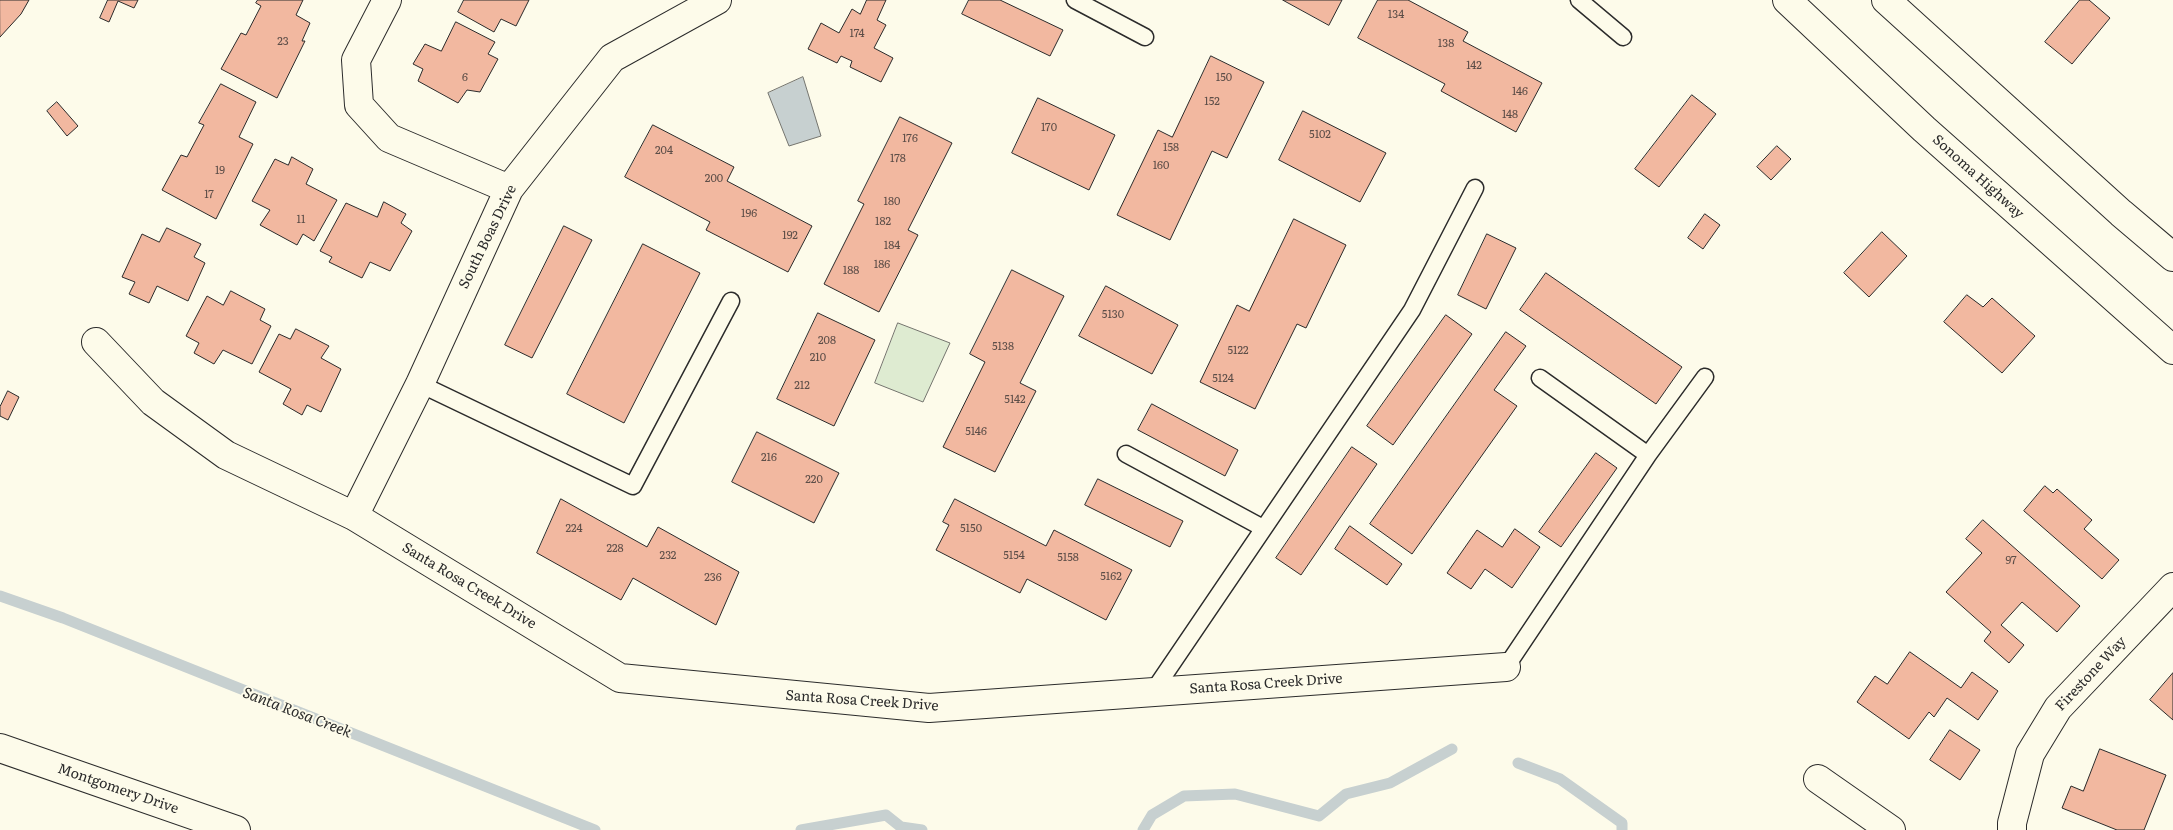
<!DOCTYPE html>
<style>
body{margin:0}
canvas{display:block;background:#fdfbea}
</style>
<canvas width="2173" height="830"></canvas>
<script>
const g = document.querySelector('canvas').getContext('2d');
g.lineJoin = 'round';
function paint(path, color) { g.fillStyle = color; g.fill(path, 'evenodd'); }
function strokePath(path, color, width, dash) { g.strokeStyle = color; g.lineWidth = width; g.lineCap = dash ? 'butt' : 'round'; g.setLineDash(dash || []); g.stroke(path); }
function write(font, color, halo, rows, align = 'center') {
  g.font = font + ' Literata,serif'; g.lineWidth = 4; g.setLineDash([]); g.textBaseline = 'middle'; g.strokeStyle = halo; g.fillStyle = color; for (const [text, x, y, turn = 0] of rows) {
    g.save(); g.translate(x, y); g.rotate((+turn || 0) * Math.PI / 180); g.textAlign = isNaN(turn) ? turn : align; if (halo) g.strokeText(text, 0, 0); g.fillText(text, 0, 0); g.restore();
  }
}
const green = new Path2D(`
 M 898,323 L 950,343 L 923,402 L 875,383 Z`);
paint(green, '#deebd1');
strokePath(green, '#74746e', 1);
const water = new Path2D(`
 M 803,77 L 821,136 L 789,146 L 768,93 Z`);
paint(water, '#c7d0d0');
strokePath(water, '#74746e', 1);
strokePath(new Path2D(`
 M 0,596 L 63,618 L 595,830
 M 1518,763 L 1560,779 L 1622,823 L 1622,830
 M 801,830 L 886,815 L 901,827 L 922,830
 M 1143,830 L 1152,815 L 1184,796 L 1235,794 L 1319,816 L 1346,794 L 1390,783 L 1452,749`), '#c7d0d0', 11);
const building = new Path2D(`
 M 0,0 L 29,0 L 21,14 L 0,37 Z
 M 108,0 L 138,0 L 134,8 L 118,1 L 109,22 L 100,18 Z
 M 258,0 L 303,0 L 296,15 L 310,23 L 302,41 L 305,41 L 277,98 L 221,69 L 241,33 L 246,35 L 261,6 L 256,3 Z
 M 464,0 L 529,0 L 516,26 L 501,19 L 494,32 L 458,12 Z
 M 867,0 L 886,0 L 877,20 L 886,25 L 874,48 L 893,58 L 881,82 L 850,67 L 852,61 L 841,56 L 837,63 L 808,49 L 821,23 L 839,33 L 852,9 L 860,14 Z
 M 969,0 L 1000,0 L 1063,30 L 1050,56 L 962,14 Z
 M 1283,0 L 1342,0 L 1329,25 Z
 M 1378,0 L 1408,0 L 1468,32 L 1463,41 L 1542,83 L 1516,132 L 1441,91 L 1445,84 L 1358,38 Z
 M 2080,0 L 2089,0 L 2110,18 L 2072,64 L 2045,42 Z
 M 456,22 L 495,42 L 488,54 L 498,59 L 480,92 L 467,90 L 458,103 L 418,81 L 423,69 L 413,64 L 425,44 L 441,51 Z
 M 1211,56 L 1264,82 L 1227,158 L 1212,151 L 1170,240 L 1117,215 L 1158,130 L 1172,137 Z
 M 221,84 L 256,102 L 239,137 L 253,144 L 216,219 L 162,190 L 181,155 L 187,157 L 204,125 L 199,123 Z
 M 1692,95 L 1716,114 L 1659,187 L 1635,169 Z
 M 1038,98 L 1115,135 L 1089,190 L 1012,153 Z
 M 57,102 L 78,126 L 67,136 L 47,111 Z
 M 1303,111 L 1386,153 L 1360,202 L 1279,160 Z
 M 900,117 L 952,143 L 908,230 L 918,235 L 879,312 L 824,284 L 864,204 L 858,201 Z
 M 653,125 L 734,167 L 727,181 L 812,226 L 788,272 L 706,230 L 710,222 L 625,177 Z
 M 1777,146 L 1791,159 L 1771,180 L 1757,167 Z
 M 292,157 L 313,169 L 306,184 L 337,200 L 314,241 L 303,234 L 297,245 L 260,225 L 270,210 L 252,201 L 275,159 L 288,165 Z
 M 384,202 L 406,214 L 401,223 L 412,231 L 390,271 L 370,262 L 362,278 L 329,262 L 332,257 L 320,251 L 346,203 L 377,217 Z
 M 1705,214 L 1720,225 L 1703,249 L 1688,238 Z
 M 1294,219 L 1346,245 L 1306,328 L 1297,324 L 1255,409 L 1200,382 L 1237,305 L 1249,311 Z
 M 564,226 L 592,240 L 532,358 L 505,345 Z
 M 167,228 L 201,244 L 194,257 L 205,263 L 188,301 L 157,286 L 149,303 L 129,294 L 135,282 L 122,277 L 142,234 L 159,242 Z
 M 1882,232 L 1907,256 L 1869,297 L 1844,273 Z
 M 1487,234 L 1516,248 L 1486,309 L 1458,295 Z
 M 643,244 L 700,273 L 624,423 L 567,394 Z
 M 1012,270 L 1064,296 L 1020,383 L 1036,391 L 995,472 L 943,447 L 985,362 L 970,354 Z
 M 1546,273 L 1682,367 L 1656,404 L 1520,310 Z
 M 1106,286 L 1178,325 L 1152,374 L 1079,336 Z
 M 231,291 L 265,309 L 260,320 L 271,326 L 252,364 L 223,350 L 214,364 L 194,353 L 199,343 L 186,336 L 207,296 L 223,305 Z
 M 1967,295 L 1983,307 L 1992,298 L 2035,336 L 2002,373 L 1944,322 Z
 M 818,313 L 875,340 L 834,426 L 777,399 Z
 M 1446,315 L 1472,334 L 1393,445 L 1367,426 Z
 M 296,329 L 329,346 L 321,358 L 341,369 L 321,412 L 307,405 L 302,415 L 283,404 L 291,389 L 259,372 L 279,334 L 290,339 Z
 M 1506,332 L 1526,346 L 1494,390 L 1517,406 L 1412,554 L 1370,524 Z
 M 8,391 L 19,397 L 8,420 L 0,416 L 0,407 Z
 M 1152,404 L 1238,450 L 1225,476 L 1138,430 Z
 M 757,432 L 839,473 L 814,523 L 732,482 Z
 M 1352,447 L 1377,464 L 1301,575 L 1276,558 Z
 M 1596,453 L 1617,468 L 1561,547 L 1539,532 Z
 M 1098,479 L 1183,521 L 1170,547 L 1085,505 Z
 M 2045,486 L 2053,493 L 2057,489 L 2092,520 L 2084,529 L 2119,560 L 2102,579 L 2024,511 Z
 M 561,499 L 647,547 L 658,527 L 739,572 L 716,625 L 633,578 L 621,600 L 537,553 Z
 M 955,499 L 1046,546 L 1054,530 L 1132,570 L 1106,620 L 1027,579 L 1020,593 L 936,550 L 949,525 L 943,522 Z
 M 1983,520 L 2080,606 L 2057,632 L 2022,602 L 2001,625 L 2024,645 L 2009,663 L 1984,641 L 1991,632 L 1946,592 L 1982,553 L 1966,539 Z
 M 1350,526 L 1402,564 L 1387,585 L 1335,549 Z
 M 1515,529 L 1540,547 L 1512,588 L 1485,569 L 1471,589 L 1447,573 L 1477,530 L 1502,547 Z
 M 1910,652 L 1961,688 L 1972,672 L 1998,691 L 1978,720 L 1947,698 L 1934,717 L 1929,712 L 1909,739 L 1857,702 L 1875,676 L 1887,684 Z
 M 2173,673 L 2173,720 L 2150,700 Z
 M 1950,730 L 1980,750 L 1960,780 L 1930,760 Z
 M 2100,749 L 2166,775 L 2144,830 L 2117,830 L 2062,808 L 2071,786 L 2083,791 Z`);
paint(building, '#f2b8a0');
strokePath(building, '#2b2b2b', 1);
const service = new Path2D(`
 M 1075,0 L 1145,37
 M 1579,0 L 1623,37
 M 1540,378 L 1648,455
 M 420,384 L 633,486 L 731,301
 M 1126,454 L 1263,528
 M 1506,667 L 1648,455 L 1705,377
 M 1152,693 L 1412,310 L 1475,188`);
const minor = new Path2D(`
 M 387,0 L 356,60 L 359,105 L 389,138 L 509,189
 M 96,342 L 153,402 L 226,455 L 354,516 L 620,678 L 929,708 L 1506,667
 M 354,516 L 420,384 L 509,189 L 612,58 L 717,0
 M 1818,779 L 1891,830
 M 2012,830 L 2012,823 L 2030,754 L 2058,708 L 2173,587`);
const tertiary = new Path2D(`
 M 0,748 L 236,830`);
const primary = new Path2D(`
 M 1787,0 L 1924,129 L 2173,350
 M 1886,0 L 2121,213 L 2173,257`);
strokePath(service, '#2b2b2b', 19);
strokePath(minor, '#2b2b2b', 30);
strokePath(tertiary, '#2b2b2b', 30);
strokePath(primary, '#2b2b2b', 30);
strokePath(service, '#fdfbea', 16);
strokePath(minor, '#fdfbea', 28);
strokePath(tertiary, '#fdfbea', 28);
strokePath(primary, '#fdfbea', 28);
write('11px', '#5d4e48', null, [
 ["134",1396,15],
 ["174",857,34],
 ["23",283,42],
 ["138",1446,44],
 ["142",1474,66],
 ["6",465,78],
 ["150",1224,78],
 ["146",1520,92],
 ["152",1212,102],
 ["148",1510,115],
 ["170",1049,128],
 ["5102",1320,135],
 ["176",910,139],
 ["158",1171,148],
 ["204",664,151],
 ["178",898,159],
 ["160",1161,166],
 ["19",220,171],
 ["200",714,179],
 ["17",209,195],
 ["180",892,202],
 ["196",749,214],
 ["11",301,220],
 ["182",883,222],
 ["192",790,236],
 ["184",892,246],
 ["186",882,265],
 ["188",851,271],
 ["5130",1113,315],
 ["208",827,341],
 ["5138",1003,347],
 ["5122",1238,351],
 ["210",818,358],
 ["5124",1223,379],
 ["212",802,386],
 ["5142",1015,400],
 ["5146",976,432],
 ["216",769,458],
 ["220",814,480],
 ["224",574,529],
 ["5150",971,529],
 ["228",615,549],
 ["232",668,556],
 ["5154",1014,556],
 ["5158",1068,558],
 ["97",2011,561],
 ["5162",1111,577],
 ["236",713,578]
]);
write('14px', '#2b2b2b', '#fdfbea', [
 ["Sonoma Highway",1978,177,42],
 ["South Boas Drive",488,237,-64],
 ["Santa Rosa Creek Drive",469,586,31],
 ["Firestone Way",2091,674,-47],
 ["Santa Rosa Creek Drive",1266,684,-4],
 ["Santa Rosa Creek Drive",862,701,4],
 ["Montgomery Drive",118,789,19]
]);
write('italic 15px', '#2b2b2b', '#fdfbea', [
 ["Santa Rosa Creek",297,713,21]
]);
</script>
